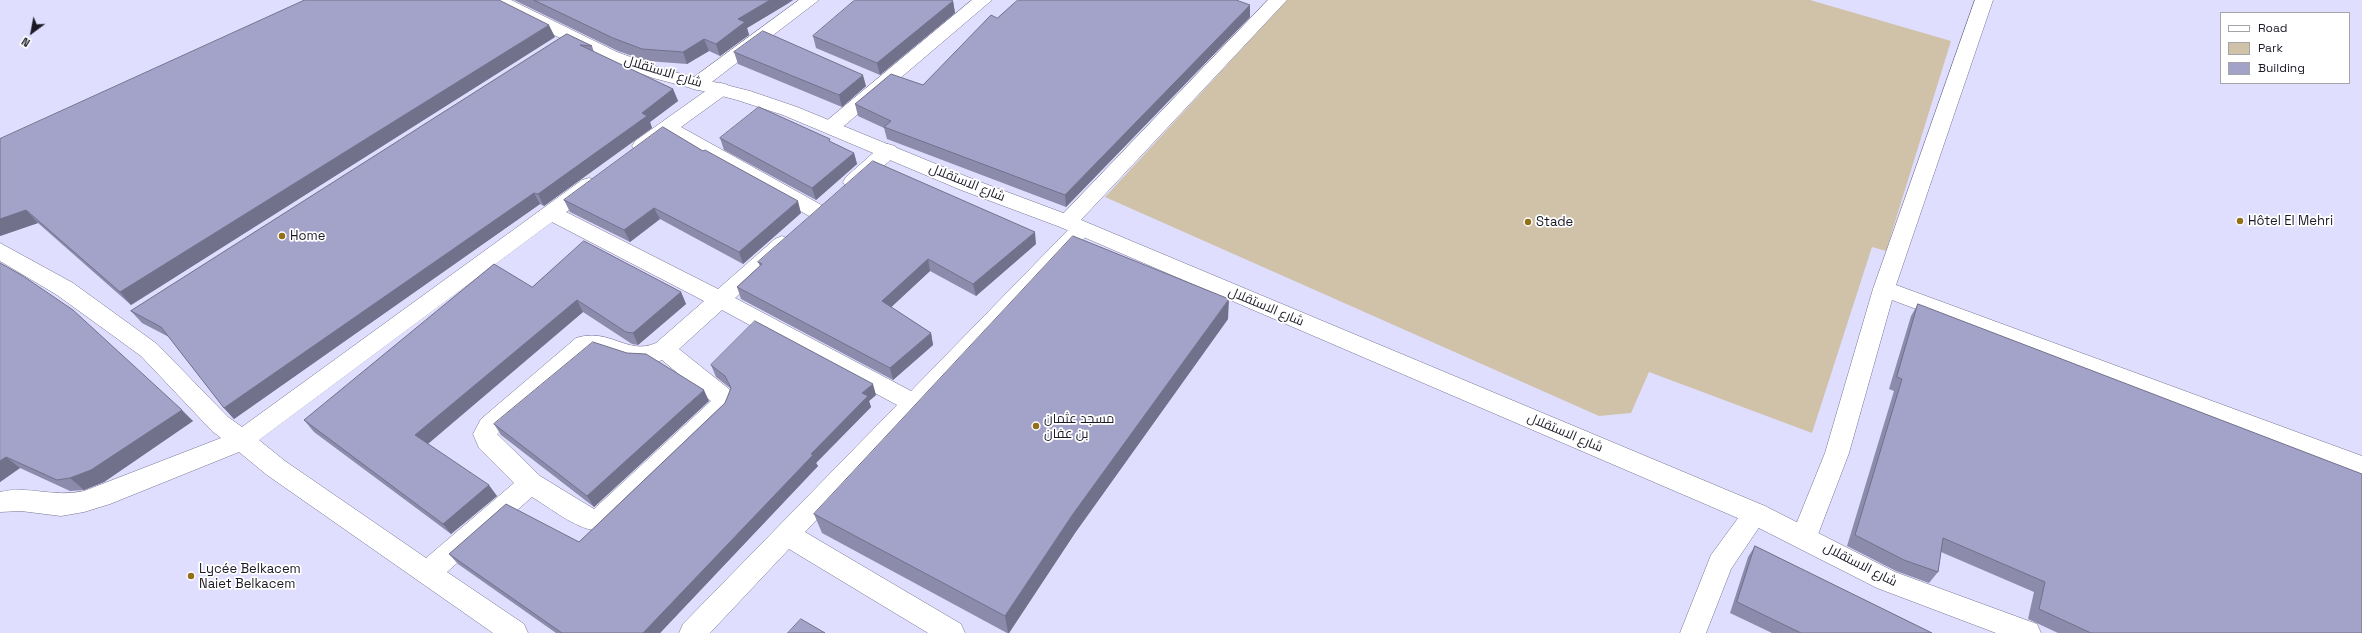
<!DOCTYPE html>
<meta charset="utf-8">
<style>
body{margin:0}
#map{position:relative;width:2362px;height:633px;overflow:hidden;background:#dfdeff;font-family:"Space Grotesk",sans-serif}
canvas{display:block}
.legend{position:absolute;left:2220px;top:12px;width:130px;height:72px;box-sizing:border-box;background:#fff;border:1px solid #a3a3a8;margin:0;padding:5px 7px;list-style:none;font-size:12px;color:#1a1925}
.legend li{display:flex;align-items:center;gap:8px;height:20px}
.legend b{width:20px;border:1px solid #a3a3a8}
.north{position:absolute;left:12px;top:12px;width:40px;height:40px;-webkit-text-stroke:3px #fff;paint-order:stroke;rotate:212deg;font-size:11px;font-weight:700;line-height:16px;text-align:center;color:#1a1925}
.north::after{content:'';display:block;margin:auto;width:14px;height:18px;background:#1a1925;clip-path:polygon(50% 0,100% 100%,50% 72%,0 100%)}
</style>
<div id="map">
<canvas width="2362" height="633"></canvas>
<ul class="legend">
<li><b style="height:5px;background:#fff"></b>Road</li>
<li><b style="height:11px;background:#d0c2a8"></b>Park</li>
<li><b style="height:11px;background:#a3a2c8"></b>Building</li>
</ul>
<div class="north">N</div>
</div>
<script>
const g = document.querySelector('canvas').getContext('2d');
g.lineJoin = 'round';
function paint(path, color) { g.fillStyle = color; g.fill(path, 'evenodd'); }
function strokePath(path, color, width, dash) { g.strokeStyle = color; g.lineWidth = width; g.lineCap = dash ? 'butt' : 'round'; g.setLineDash(dash || []); g.stroke(path); }
function write(font, color, halo, rows, align = 'center') {
  g.font = font + ' "Space Grotesk",Cairo,sans-serif'; g.lineWidth = 3.5; g.setLineDash([]); g.textBaseline = 'middle'; g.strokeStyle = halo; g.fillStyle = color; for (const [text, x, y, turn = 0] of rows) {
    g.save(); g.translate(x, y); g.rotate((+turn || 0) * Math.PI / 180); g.textAlign = isNaN(turn) ? turn : align; if (halo) g.strokeText(text, 0, 0); g.fillText(text, 0, 0); g.restore();
  }
}
paint(new Path2D(`
 M 1287,0 L 1810,0 L 1951,41 L 1886,251 L 1872,247 L 1812,433 L 1649,372 L 1631,413 L 1599,416 L 1105,197 Z`), '#d0c2a8');
const street = new Path2D(`
 M 799,0 L 819,0 L 704,88 L 697,90 L 690,88 L 688,84 L 690,80 Z
 M 972,0 L 992,0 L 838,131 L 831,133 L 824,131 L 821,127 L 824,123 Z
 M 1268,0 L 1287,0 L 1079,222 L 1088,224 L 1091,229 L 1088,234 L 805,532 L 961,624 L 965,633 L 928,633 L 789,549 L 710,633 L 679,633 L 683,624 L 897,405 L 722,310 L 679,349 L 729,389 L 735,400 L 729,413 L 612,524 C 607,526 601,531 595,530 C 576,529 549,507 532,497 L 447,572 L 524,624 L 528,633 L 493,633 L 267,475 L 239,452 L 110,504 L 84,512 L 61,516 L 21,511 L 0,512 L 0,492 C 28,485 53,498 84,491 L 221,438 L 212,431 L 141,356 L 57,295 L 0,261 L 0,243 L 73,283 L 157,344 L 228,417 L 242,427 L 582,180 L 589,178 L 596,180 L 599,185 L 596,190 L 566,212 L 718,289 L 775,239 L 782,236 L 789,239 L 792,244 L 789,249 L 735,298 L 911,391 L 1069,229 L 1060,227 L 1057,222 L 1060,217 ZM 552,222 L 704,301 L 656,343 C 627,356 610,327 576,338 L 481,419 L 473,434 L 479,448 L 514,483 L 426,558 L 285,461 L 259,440 ZM 589,352 C 617,350 631,375 662,360 L 711,401 L 594,509 L 540,476 L 497,434 Z
 M 1975,0 L 1993,0 L 1896,285 L 2362,456 L 2362,476 L 1892,300 L 1849,453 L 1817,537 L 1813,545 L 1804,548 L 1795,545 L 1791,537 L 1825,453 L 1873,289 Z
 M 721,83 L 728,85 L 730,89 L 728,93 L 681,127 L 825,207 L 828,212 L 825,217 L 818,219 L 811,217 L 668,137 C 657,144 649,154 635,151 L 632,146 L 635,141 L 714,85 Z
 M 888,144 L 895,146 L 898,151 L 895,156 L 860,187 L 853,189 L 846,187 L 843,182 L 846,177 L 881,146 Z
 M 1756,503 L 1765,506 L 1768,514 L 1731,569 L 1706,633 L 1680,633 L 1711,555 L 1747,506 Z`);
const secondary = new Path2D(`
 M 488,0 L 511,0 L 617,52 L 666,70 L 750,91 L 797,107 L 975,180 L 1074,217 L 1765,506 L 1895,572 L 2037,624 L 2041,633 L 1996,633 L 1877,588 L 1747,522 L 1060,227 L 961,190 L 783,115 L 737,100 L 653,78 L 605,60 L 491,4 Z`);
strokePath(street, '#757491', 1);
strokePath(secondary, '#757491', 1);
paint(street, '#fff');
paint(secondary, '#fff');
paint(new Path2D(`
 M 514,0 L 793,0 L 787,4 L 747,28 L 749,35 L 720,56 L 709,51 L 687,64 L 647,61 L 618,51 Z
 M 953,1 L 955,13 L 880,75 L 816,48 L 813,36 Z
 M 1250,17 L 1066,207 L 887,139 L 884,128 L 858,116 L 855,104 L 923,85 L 997,18 Z
 M 567,34 L 592,46 L 594,52 L 673,89 L 678,101 L 650,122 L 652,128 L 544,206 L 540,204 L 234,419 L 224,408 L 169,337 L 142,323 L 131,311 Z
 M 555,37 L 131,305 L 38,223 L 0,236 L 0,139 Z
 M 734,52 L 866,86 L 842,107 L 738,64 Z
 M 720,138 L 854,153 L 857,164 L 816,200 L 724,150 Z
 M 564,200 L 801,213 L 743,264 L 660,219 L 630,242 L 570,212 Z
 M 1036,244 L 976,296 L 930,271 L 891,307 L 931,333 L 933,345 L 893,380 L 741,299 L 737,287 L 760,266 L 758,262 Z
 M 0,263 L 193,421 L 104,482 L 84,490 L 70,491 L 20,468 L 0,482 Z
 M 532,287 L 681,292 L 686,304 L 638,345 L 632,344 L 583,312 L 428,444 L 497,496 L 451,534 L 314,432 L 304,420 Z
 M 1918,304 L 2362,633 L 2058,633 L 2028,619 L 2034,592 L 1941,552 L 1938,572 L 1929,583 L 1896,571 L 1847,546 L 1894,391 L 1889,389 L 1911,316 Z
 M 1228,319 L 1075,533 L 1009,633 L 1007,633 L 822,533 L 814,514 Z
 M 711,365 L 876,395 L 869,401 L 871,407 L 816,463 L 818,466 L 660,633 L 556,633 L 458,564 L 449,554 L 579,542 L 725,403 L 731,389 L 730,388 L 716,377 Z
 M 709,401 L 594,507 L 501,435 L 494,424 Z
 M 1755,546 L 1932,633 L 1772,633 L 1730,613 L 1748,557 Z`), '#8c8bac');
paint(new Path2D(`
 M 770,0 L 793,0 L 787,4 L 747,28 L 749,35 L 720,56 L 716,44 L 738,19 Z
 M 953,1 L 955,13 L 880,75 L 877,63 Z
 M 1250,5 L 1250,17 L 1066,207 L 1065,195 Z
 M 549,25 L 555,37 L 131,305 L 120,292 Z
 M 704,39 L 709,51 L 687,64 L 683,52 Z
 M 863,75 L 866,86 L 842,107 L 839,95 Z
 M 673,89 L 678,101 L 650,122 L 652,128 L 544,206 L 538,194 L 642,113 Z
 M 854,153 L 857,164 L 816,200 L 812,188 Z
 M 534,193 L 540,204 L 234,419 L 224,408 Z
 M 798,201 L 801,213 L 743,264 L 739,252 Z
 M 654,208 L 660,219 L 630,242 L 624,230 Z
 M 26,210 L 38,223 L 0,236 L 0,219 Z
 M 1035,232 L 1036,244 L 976,296 L 973,284 Z
 M 928,259 L 930,271 L 885,313 L 882,301 Z
 M 681,292 L 686,304 L 638,345 L 633,333 Z
 M 1229,299 L 1228,319 L 1075,533 L 1009,633 L 1008,633 L 1005,616 L 1073,514 Z
 M 577,300 L 583,312 L 424,447 L 415,435 Z
 M 931,333 L 933,345 L 893,380 L 890,368 Z
 M 873,384 L 876,395 L 869,401 L 871,407 L 816,463 L 818,466 L 660,633 L 643,633 L 811,454 L 862,393 Z
 M 704,390 L 709,401 L 594,507 L 587,496 Z
 M 182,410 L 193,421 L 104,482 L 84,490 L 70,478 Z
 M 6,457 L 20,468 L 0,482 L 0,461 Z
 M 489,485 L 497,496 L 451,534 L 443,524 Z`), '#72718c');
const building = new Path2D(`
 M 305,0 L 499,0 L 549,25 L 120,292 L 26,210 L 0,219 L 0,139 Z
 M 534,0 L 770,0 L 738,19 L 745,22 L 716,44 L 704,39 L 683,52 L 642,49 L 613,38 Z
 M 855,0 L 951,0 L 953,1 L 877,63 L 813,36 Z
 M 1018,0 L 1236,0 L 1250,5 L 1065,195 L 884,127 L 891,121 L 855,104 L 891,74 L 923,85 L 991,15 L 997,18 Z
 M 763,31 L 863,75 L 839,95 L 734,52 Z
 M 567,34 L 592,46 L 580,45 L 673,89 L 642,113 L 647,116 L 538,194 L 534,193 L 224,408 L 161,327 L 131,311 Z
 M 759,107 L 830,139 L 829,141 L 854,153 L 812,188 L 720,138 Z
 M 663,127 L 703,151 L 705,150 L 798,201 L 739,252 L 654,208 L 624,230 L 564,200 Z
 M 873,161 L 1035,232 L 973,284 L 928,259 L 882,301 L 931,333 L 890,368 L 737,287 L 762,264 L 758,262 Z
 M 1073,236 L 1229,299 L 1073,514 L 1005,616 L 814,514 Z
 M 584,241 L 681,292 L 633,333 L 626,332 L 577,300 L 415,435 L 489,485 L 443,524 L 304,420 L 494,264 L 532,287 Z
 M 0,263 L 23,276 L 73,310 L 182,410 L 91,470 L 70,478 L 57,480 L 6,457 L 0,461 Z
 M 1918,304 L 2362,474 L 2362,633 L 2091,633 L 2039,609 L 2045,582 L 1943,538 L 1938,572 L 1904,560 L 1855,535 L 1902,379 L 1897,377 Z
 M 755,321 L 873,384 L 862,393 L 868,396 L 811,454 L 813,455 L 643,633 L 562,633 L 449,554 L 506,504 L 579,542 L 725,403 L 731,388 L 725,376 L 711,365 Z
 M 593,342 L 627,353 L 646,354 L 704,390 L 587,496 L 494,424 Z
 M 1755,546 L 1932,633 L 1801,633 L 1737,602 Z
 M 801,619 L 825,633 L 788,633 Z`);
paint(building, '#a3a2c8');
strokePath(building, '#72718c', 1);
for (const [x, y, r, color] of [
 [2240,221,4,"#937018"],
 [1528,222,4,"#937018"],
 [282,236,4,"#937018"],
 [1036,426,4,"#937018"],
 [191,576,4,"#937018"]
]) { const dot = new Path2D(); dot.arc(x, y, r, 0, 2 * Math.PI); g.fillStyle = color; g.fill(dot); strokePath(dot, '#fff', 1.5); }
write('13px', '#1a1925', '#fff', [
 ["شارع الاستقلال",663,72,17],
 ["شارع الاستقلال",967,183,22],
 ["شارع الاستقلال",1266,307,23],
 ["شارع الاستقلال",1565,433,23],
 ["شارع الاستقلال",1860,565,27]
]);
write('13px', '#1a1925', '#fff', [
 ["Hôtel El Mehri",2248,221],
 ["Stade",1536,222],
 ["Home",290,236],
 ["مسجد عثمان",1044,419],
 ["بن عفان",1044,434],
 ["Lycée Belkacem",199,569],
 ["Naiet Belkacem",199,584]
], 'left');
</script>
